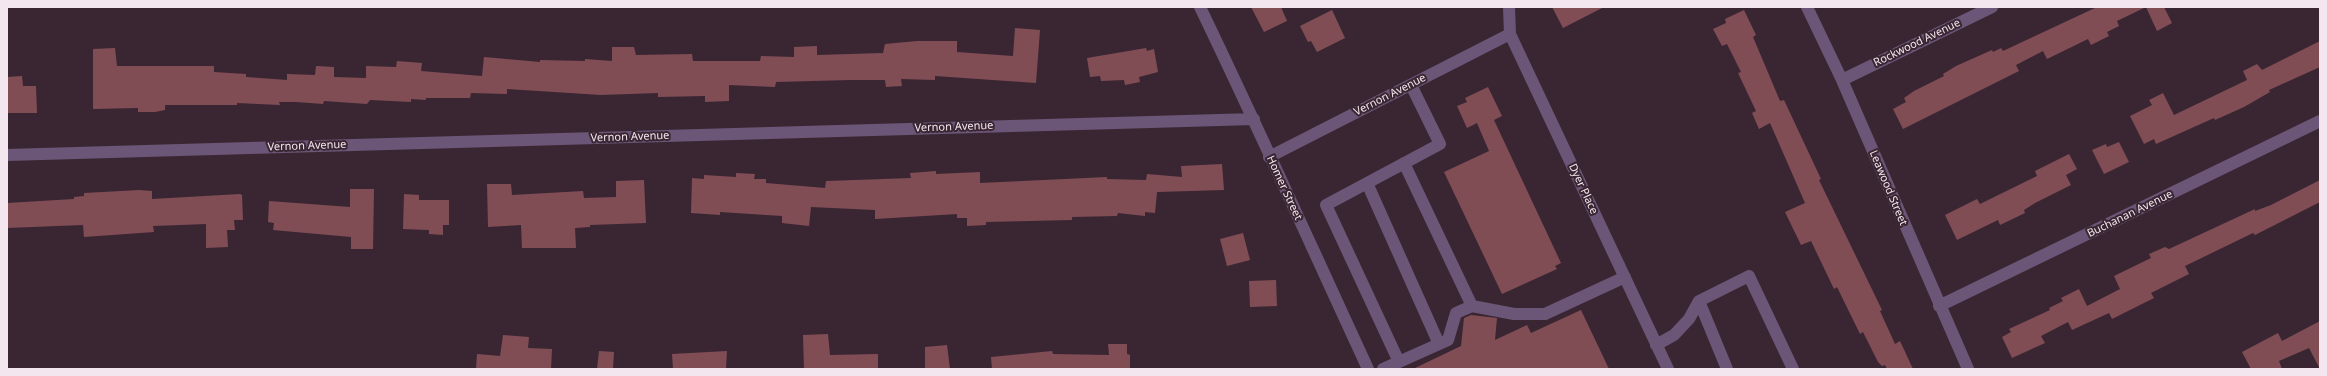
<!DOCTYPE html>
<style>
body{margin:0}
#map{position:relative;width:2327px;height:376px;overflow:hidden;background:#3a2633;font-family:"Noto Sans",sans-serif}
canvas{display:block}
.frame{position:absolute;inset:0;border:8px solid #f4e6ee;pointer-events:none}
</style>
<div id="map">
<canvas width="2327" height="376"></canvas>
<div class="frame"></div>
</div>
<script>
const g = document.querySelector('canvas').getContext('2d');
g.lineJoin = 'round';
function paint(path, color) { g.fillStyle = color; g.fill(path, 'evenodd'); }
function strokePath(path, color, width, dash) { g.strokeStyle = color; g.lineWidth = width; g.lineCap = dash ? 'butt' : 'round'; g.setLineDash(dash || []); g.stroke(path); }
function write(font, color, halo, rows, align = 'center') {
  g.font = font + ' "Noto Sans",sans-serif'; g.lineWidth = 4; g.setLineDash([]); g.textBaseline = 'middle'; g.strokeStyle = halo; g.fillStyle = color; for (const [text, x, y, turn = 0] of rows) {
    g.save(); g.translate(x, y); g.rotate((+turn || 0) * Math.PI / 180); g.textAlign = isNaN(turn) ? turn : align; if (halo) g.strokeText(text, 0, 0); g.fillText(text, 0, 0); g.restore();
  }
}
paint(new Path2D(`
 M 1251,7 L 1281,7 L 1287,21 L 1264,32 Z
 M 1552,7 L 1604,7 L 1563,28 Z
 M 2097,7 L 2164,7 L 2172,23 L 2157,31 L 2146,7 L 2117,21 L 2119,26 L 2107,32 L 2109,36 L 2091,45 L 2088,39 L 2047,59 L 2043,51 L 2016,65 L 2019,71 L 1903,129 L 1893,109 L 1906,102 L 1904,98 L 1914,91 L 1944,76 L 1943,74 L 1956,66 L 1992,50 L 1993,52 L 2001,48 L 2003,51 Z
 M 1332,10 L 1345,38 L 1317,52 L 1311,41 L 1308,42 L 1300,26 Z
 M 1744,10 L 1756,35 L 1753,37 L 1780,101 L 1784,100 L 1821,179 L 1819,180 L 1882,310 L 1880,311 L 1895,344 L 1900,341 L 1913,369 L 1887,369 L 1885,365 L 1882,366 L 1878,362 L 1863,332 L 1860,334 L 1837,287 L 1834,289 L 1811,241 L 1801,245 L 1785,212 L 1805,203 L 1770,123 L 1759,129 L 1752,113 L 1756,111 L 1738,73 L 1741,72 L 1727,44 L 1722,46 L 1713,29 L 1726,23 L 1725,19 Z
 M 1015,28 L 1040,30 L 1036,83 L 935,76 L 935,80 L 901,79 L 902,86 L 886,87 L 885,80 L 850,80 L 776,82 L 775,87 L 729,85 L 729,101 L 705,102 L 705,96 L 658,97 L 658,93 L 601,95 L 507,89 L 507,94 L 471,93 L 470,98 L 426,98 L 426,100 L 411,99 L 411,102 L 370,100 L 367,104 L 324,101 L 323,104 L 296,102 L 279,102 L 280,105 L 237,103 L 237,105 L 165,105 L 165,110 L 155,112 L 138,112 L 138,108 L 93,109 L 93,49 L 115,48 L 117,66 L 214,66 L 214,72 L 246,74 L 246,77 L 287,80 L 287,74 L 315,75 L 316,66 L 334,67 L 334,77 L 366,78 L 366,66 L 396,67 L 397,61 L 422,63 L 421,71 L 482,76 L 484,57 L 540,62 L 540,60 L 585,61 L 585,59 L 612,61 L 612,47 L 634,47 L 636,55 L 692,54 L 693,61 L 760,61 L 761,56 L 794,57 L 794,47 L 817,46 L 817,55 L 883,53 L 885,44 L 917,41 L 957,41 L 957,52 L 1013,56 Z
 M 2320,41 L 2320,67 L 2269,90 L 2270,92 L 2244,107 L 2215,120 L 2214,118 L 2156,144 L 2154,139 L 2144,144 L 2130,116 L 2152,105 L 2149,100 L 2163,93 L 2174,115 L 2247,80 L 2243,71 L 2257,64 L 2262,70 Z
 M 1146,48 L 1147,51 L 1154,49 L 1158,72 L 1139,77 L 1140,82 L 1125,85 L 1124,80 L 1101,81 L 1100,76 L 1090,77 L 1087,58 Z
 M 22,76 L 23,86 L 36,86 L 37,113 L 8,113 L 7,77 Z
 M 1488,87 L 1502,116 L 1494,120 L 1561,263 L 1555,266 L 1557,269 L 1502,294 L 1444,172 L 1489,151 L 1477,123 L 1467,128 L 1457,106 L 1467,102 L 1465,98 Z
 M 2119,142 L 2129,162 L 2104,174 L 2092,150 L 2106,144 L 2107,147 Z
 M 2069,154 L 2077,169 L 2066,175 L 2071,185 L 2035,203 L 2024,210 L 2025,213 L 2000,225 L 1998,220 L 1957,240 L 1945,215 L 1977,199 L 1980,204 L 2037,176 L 2035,171 Z
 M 1222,164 L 1224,190 L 1157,192 L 1155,213 L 1145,212 L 1145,216 L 1118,213 L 1117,216 L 1072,217 L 1072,220 L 986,222 L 986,225 L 967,226 L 967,218 L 957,218 L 957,214 L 875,219 L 875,210 L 811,207 L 809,226 L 782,223 L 782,216 L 720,212 L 720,215 L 691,213 L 692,178 L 704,179 L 704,175 L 736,177 L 736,173 L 755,174 L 754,179 L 766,179 L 766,183 L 825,188 L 826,181 L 911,178 L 910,173 L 936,171 L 936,174 L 980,172 L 980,183 L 1107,177 L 1107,179 L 1146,180 L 1147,174 L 1182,177 L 1181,166 Z
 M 644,180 L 646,223 L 590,225 L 590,227 L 575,228 L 576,248 L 522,248 L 521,225 L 488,227 L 487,184 L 511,184 L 512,195 L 583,191 L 584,198 L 616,197 L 616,181 Z
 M 2320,180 L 2320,202 L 2255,235 L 2253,233 L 2185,266 L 2189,274 L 2151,293 L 2154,298 L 2112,319 L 2109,313 L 2072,330 L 2068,322 L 2041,336 L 2045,343 L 2012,358 L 2002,337 L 2011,332 L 2009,329 L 2050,310 L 2049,308 L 2063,301 L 2061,298 L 2079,289 L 2087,306 L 2120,289 L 2114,276 L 2151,258 L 2149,254 L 2165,247 L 2169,249 L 2255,209 L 2255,211 L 2271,205 Z
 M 350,189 L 374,189 L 373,249 L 351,249 L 351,237 L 273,230 L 274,223 L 268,222 L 269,201 L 350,207 Z
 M 139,190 L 152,191 L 152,199 L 240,194 L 242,195 L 243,220 L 234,220 L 235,230 L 227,230 L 228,247 L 206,248 L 206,224 L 153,226 L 154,232 L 84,237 L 83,225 L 7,228 L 7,203 L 74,199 L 74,197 L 84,196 L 84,193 Z
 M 404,194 L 419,195 L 419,200 L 449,200 L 449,225 L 443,225 L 443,235 L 429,234 L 429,230 L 403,229 Z
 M 1243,233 L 1250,260 L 1227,266 L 1220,239 Z
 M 1276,280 L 1277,306 L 1250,307 L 1249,281 Z
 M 1581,310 L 1609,369 L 1413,369 L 1461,346 L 1464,318 L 1471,315 L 1497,318 L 1495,340 L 1527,325 L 1531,333 Z
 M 2320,321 L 2320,369 L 2309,348 L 2279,361 L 2282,369 L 2251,369 L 2242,352 L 2278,333 L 2282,341 Z
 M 828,334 L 830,355 L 878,354 L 878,369 L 804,369 L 803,335 Z
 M 503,335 L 529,337 L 528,348 L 552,349 L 551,369 L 476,369 L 477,354 L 500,356 Z
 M 1108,344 L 1127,344 L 1127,354 L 1130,355 L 1130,369 L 992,369 L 991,357 L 1052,351 L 1053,354 L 1109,355 Z
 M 947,345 L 950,369 L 925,369 L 925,347 Z
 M 599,351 L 614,352 L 613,369 L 597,369 Z
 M 727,351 L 726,369 L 673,369 L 672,354 Z`), '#814d55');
strokePath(new Path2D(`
 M 1200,7 C 1258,127 1312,248 1368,369
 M 1509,7 L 1510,34 L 1668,369
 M 1807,7 L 1842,80 L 1968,369
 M 1842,80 L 1992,7
 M 7,155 L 1254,119
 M 1269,157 L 1510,34
 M 1404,163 L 1472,306
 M 1367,183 L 1439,344
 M 1699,301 L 1727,369
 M 1939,306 L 2320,121
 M 1656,345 L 1674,335 L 1689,319 L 1699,301 L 1749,276 L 1793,369
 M 1399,362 L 1326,205 L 1440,144 L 1411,85
 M 1383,369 L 1448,340 L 1456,313 L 1472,306 L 1514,314 L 1545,314 L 1625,277`), '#6c5677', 12);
write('11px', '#f4e6ee', '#3a2633', [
 ["Rockwood Avenue",1917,43,-26],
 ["Vernon Avenue",1390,95,-27],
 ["Vernon Avenue",954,127,-2],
 ["Vernon Avenue",630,137,-2],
 ["Vernon Avenue",307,146,-2],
 ["Homer Street",1284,188,65],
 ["Leawood Street",1888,188,67],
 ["Dyer Place",1583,189,65],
 ["Buchanan Avenue",2130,214,-26]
]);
</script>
